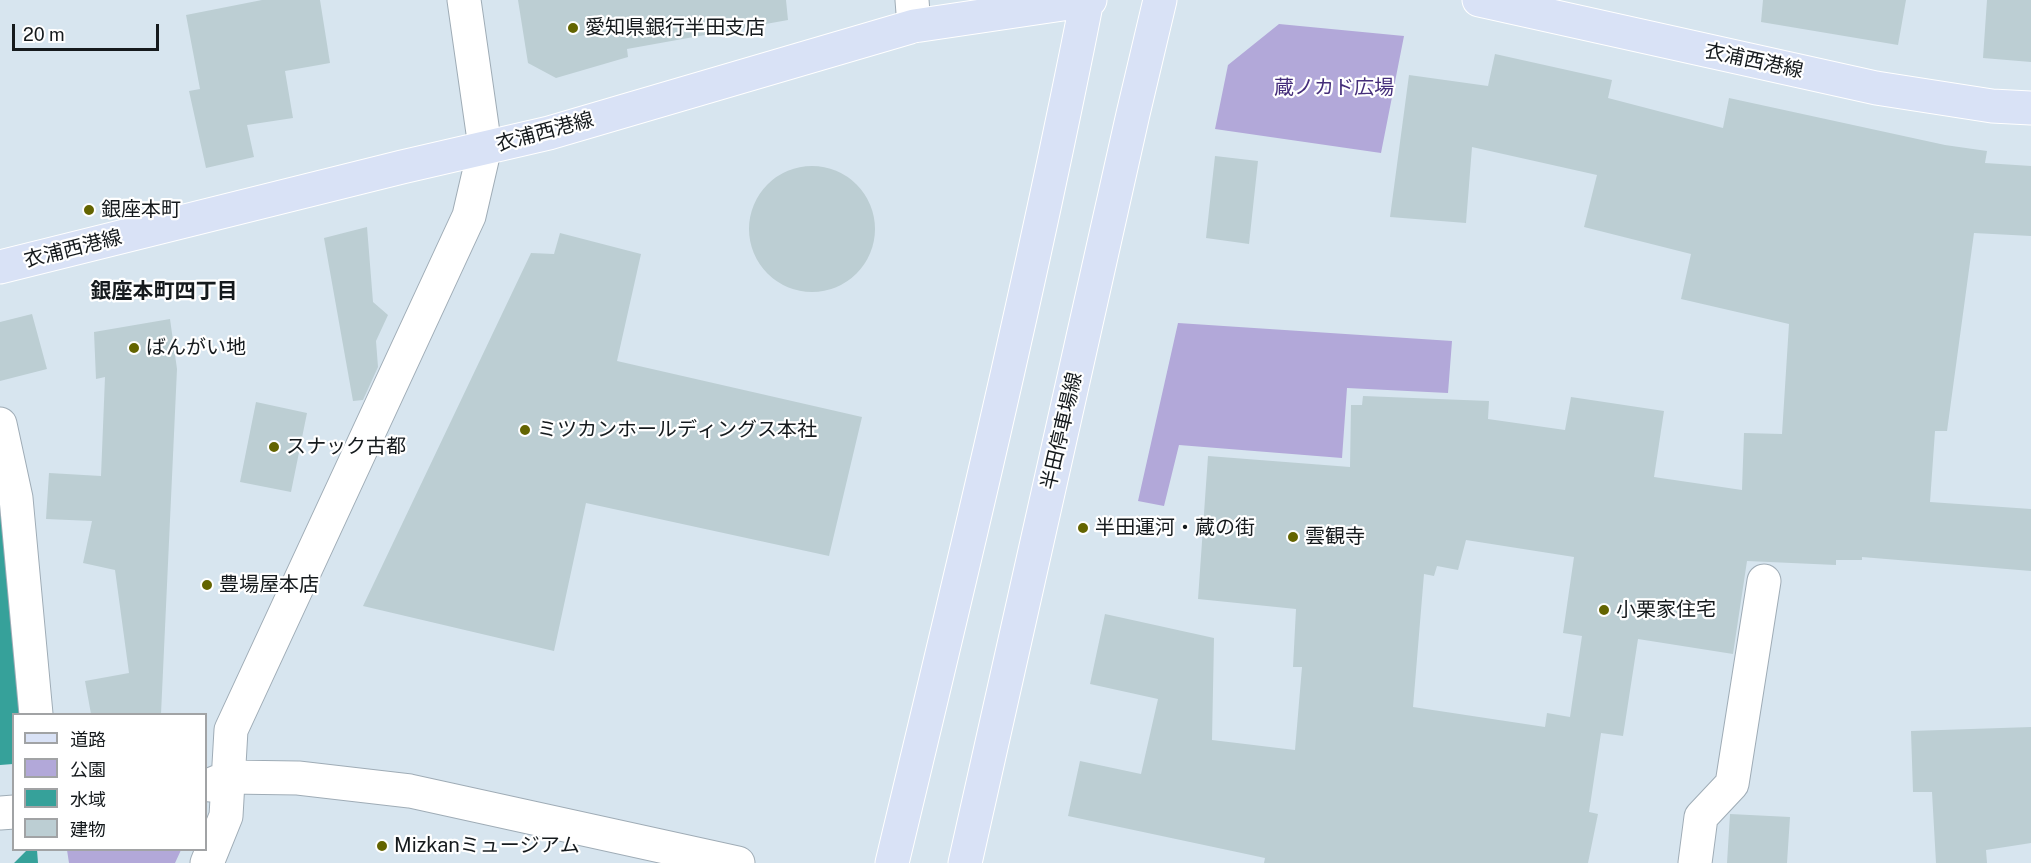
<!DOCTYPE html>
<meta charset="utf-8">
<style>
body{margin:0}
#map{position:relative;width:2031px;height:863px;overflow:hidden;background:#d7e5ef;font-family:"Public Sans","Noto Sans JP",sans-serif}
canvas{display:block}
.legend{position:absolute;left:12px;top:713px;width:195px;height:138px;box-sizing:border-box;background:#fff;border:2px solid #a1a3a5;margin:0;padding:8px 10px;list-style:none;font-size:18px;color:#151a1d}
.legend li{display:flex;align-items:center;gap:12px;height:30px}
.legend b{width:30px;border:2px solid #a1a3a5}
.scale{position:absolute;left:12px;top:24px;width:147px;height:27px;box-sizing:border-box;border:3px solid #151a1d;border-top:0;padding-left:8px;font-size:18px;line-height:21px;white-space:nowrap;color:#151a1d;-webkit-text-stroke:4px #fff;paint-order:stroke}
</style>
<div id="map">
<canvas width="2031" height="863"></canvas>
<ul class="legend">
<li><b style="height:8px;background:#d9e2f6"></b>道路</li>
<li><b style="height:16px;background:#b2a8d9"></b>公園</li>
<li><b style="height:16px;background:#36a19a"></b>水域</li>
<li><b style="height:16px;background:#bcced3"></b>建物</li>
</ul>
<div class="scale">20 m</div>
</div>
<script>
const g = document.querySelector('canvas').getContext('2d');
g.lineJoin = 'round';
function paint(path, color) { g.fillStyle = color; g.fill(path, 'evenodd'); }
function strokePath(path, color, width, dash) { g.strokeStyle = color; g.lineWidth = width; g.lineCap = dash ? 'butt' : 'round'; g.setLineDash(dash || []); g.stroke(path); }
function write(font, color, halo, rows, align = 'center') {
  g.font = font + ' "Public Sans","Noto Sans JP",sans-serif'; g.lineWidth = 4.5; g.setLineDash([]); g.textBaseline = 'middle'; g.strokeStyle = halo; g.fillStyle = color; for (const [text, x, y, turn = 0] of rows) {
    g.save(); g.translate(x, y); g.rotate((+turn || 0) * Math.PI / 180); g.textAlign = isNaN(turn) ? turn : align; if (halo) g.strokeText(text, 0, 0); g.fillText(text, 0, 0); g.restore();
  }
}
paint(new Path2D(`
 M 1279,24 L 1404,36 L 1381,153 L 1215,129 L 1228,65 Z
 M 1178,323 L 1452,341 L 1448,393 L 1347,388 L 1342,458 L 1179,445 L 1164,506 L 1138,501 Z
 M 67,850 L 181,850 L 175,863 L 69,863 Z`), '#b2a8d9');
paint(new Path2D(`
 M 0,485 L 25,714 L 14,714 L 14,850 L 37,850 L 38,863 L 0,863 Z`), '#36a19a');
paint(new Path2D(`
 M 13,764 L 14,850 L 27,850 L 14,863 L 0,863 L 0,765 Z`), '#d7e5ef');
paint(new Path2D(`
 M 262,0 L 320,0 L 330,63 L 285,71 L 293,118 L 247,125 L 254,157 L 206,168 L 189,91 L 200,89 L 186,15 Z
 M 518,0 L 786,0 L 788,20 L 627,49 L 628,57 L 556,78 L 528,63 Z
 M 1763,0 L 1906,0 L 1898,45 L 1761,22 Z
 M 1987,0 L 2031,0 L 2031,62 L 1983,58 Z
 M 1495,54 L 1612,80 L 1608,98 L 1723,128 L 1729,98 L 1945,145 L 1987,151 L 1985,163 L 2031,166 L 2031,236 L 1974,233 L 1947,431 L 1935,431 L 1930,502 L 2031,509 L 2031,571 L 1862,557 L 1862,560 L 1836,560 L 1836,565 L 1747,561 L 1733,654 L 1638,639 L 1623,736 L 1601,733 L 1589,812 L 1598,814 L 1588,863 L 1264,863 L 1265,858 L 1068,816 L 1080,761 L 1141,774 L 1158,699 L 1090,684 L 1105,614 L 1214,638 L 1212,740 L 1295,750 L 1302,667 L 1293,667 L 1296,609 L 1198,599 L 1208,456 L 1350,467 L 1351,405 L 1362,405 L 1363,396 L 1489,401 L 1488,419 L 1565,430 L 1571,397 L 1664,411 L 1654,477 L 1742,490 L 1744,433 L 1782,434 L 1789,324 L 1681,299 L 1691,254 L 1584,227 L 1597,175 L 1472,147 L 1466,223 L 1390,217 L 1409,75 L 1488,86 ZM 1466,540 L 1574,557 L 1563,633 L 1582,636 L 1570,717 L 1547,713 L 1545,727 L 1413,707 L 1424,574 L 1434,576 L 1437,566 L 1458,570 Z
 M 1215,156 L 1258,161 L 1249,244 L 1206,238 Z
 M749 229a63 63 0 1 1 126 0a63 63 0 1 1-126 0Z
 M 367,227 L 373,302 L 388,315 L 376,341 L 378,367 L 363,400 L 353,401 L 324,238 Z
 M 560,233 L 641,254 L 617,361 L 862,417 L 829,556 L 586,503 L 554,651 L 363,606 L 531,253 L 554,254 Z
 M 32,314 L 47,369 L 0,381 L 0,322 Z
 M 170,319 L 177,369 L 161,714 L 91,714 L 85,681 L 129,673 L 115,570 L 83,563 L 92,521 L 46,519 L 49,473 L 101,476 L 105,377 L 96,379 L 94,332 Z
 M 256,402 L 307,413 L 291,492 L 240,482 Z
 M 2031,727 L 2031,843 L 1986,850 L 1987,863 L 1936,863 L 1932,792 L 1913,792 L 1911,731 Z
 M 1730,814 L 1790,817 L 1787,863 L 1727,863 Z`), '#bcced3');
const minor = new Path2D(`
 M 912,0 L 914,26
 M 0,424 L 16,498 L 36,714
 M 210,785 L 229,777 L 298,778 L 410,791 L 738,863
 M 0,813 L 14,812
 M 207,863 L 226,816 L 231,730 L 469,216 L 485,147 L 464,0
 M 1695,863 L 1701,817 L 1732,784 L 1764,581`);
const major = new Path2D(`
 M 1479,0 L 1876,88 L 1992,106 L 2031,108
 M 0,267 L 402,167 L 549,133 L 914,26 L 1090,0
 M 892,863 C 961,576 1030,289 1087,0
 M 965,863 L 1133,114 L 1160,0`);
strokePath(minor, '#9facb6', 35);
strokePath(major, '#fff', 35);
strokePath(minor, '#fff', 33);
strokePath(major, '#d9e2f6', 33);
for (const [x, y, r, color] of [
 [573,28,6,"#636400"],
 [89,210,6,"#636400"],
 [134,348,6,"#636400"],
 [525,430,6,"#636400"],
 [274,447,6,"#636400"],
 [1083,528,6,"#636400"],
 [1293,537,6,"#636400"],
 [207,585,6,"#636400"],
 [1604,610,6,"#636400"],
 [382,846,6,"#636400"]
]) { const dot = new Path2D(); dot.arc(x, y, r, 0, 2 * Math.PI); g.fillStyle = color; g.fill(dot); strokePath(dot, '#fff', 2); }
write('20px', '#151a1d', '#fff', [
 ["愛知県銀行半田支店",585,28],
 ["銀座本町",101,210],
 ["ばんがい地",146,348],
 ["ミツカンホールディングス本社",537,430],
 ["スナック古都",286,447],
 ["半田運河・蔵の街",1095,528],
 ["雲観寺",1305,537],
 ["豊場屋本店",219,585],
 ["小栗家住宅",1616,610],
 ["Mizkanミュージアム",394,846]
], 'left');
write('20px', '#151a1d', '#fff', [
 ["衣浦西港線",1754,61,12],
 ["衣浦西港線",545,132,-15],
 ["衣浦西港線",73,249,-14],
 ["半田停車場線",1062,431,-77]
]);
write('20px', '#442d7a', '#fff', [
 ["蔵ノカド広場",1334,88]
]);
write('bold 21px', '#151a1d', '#fff', [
 ["銀座本町四丁目",164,292]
]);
</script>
